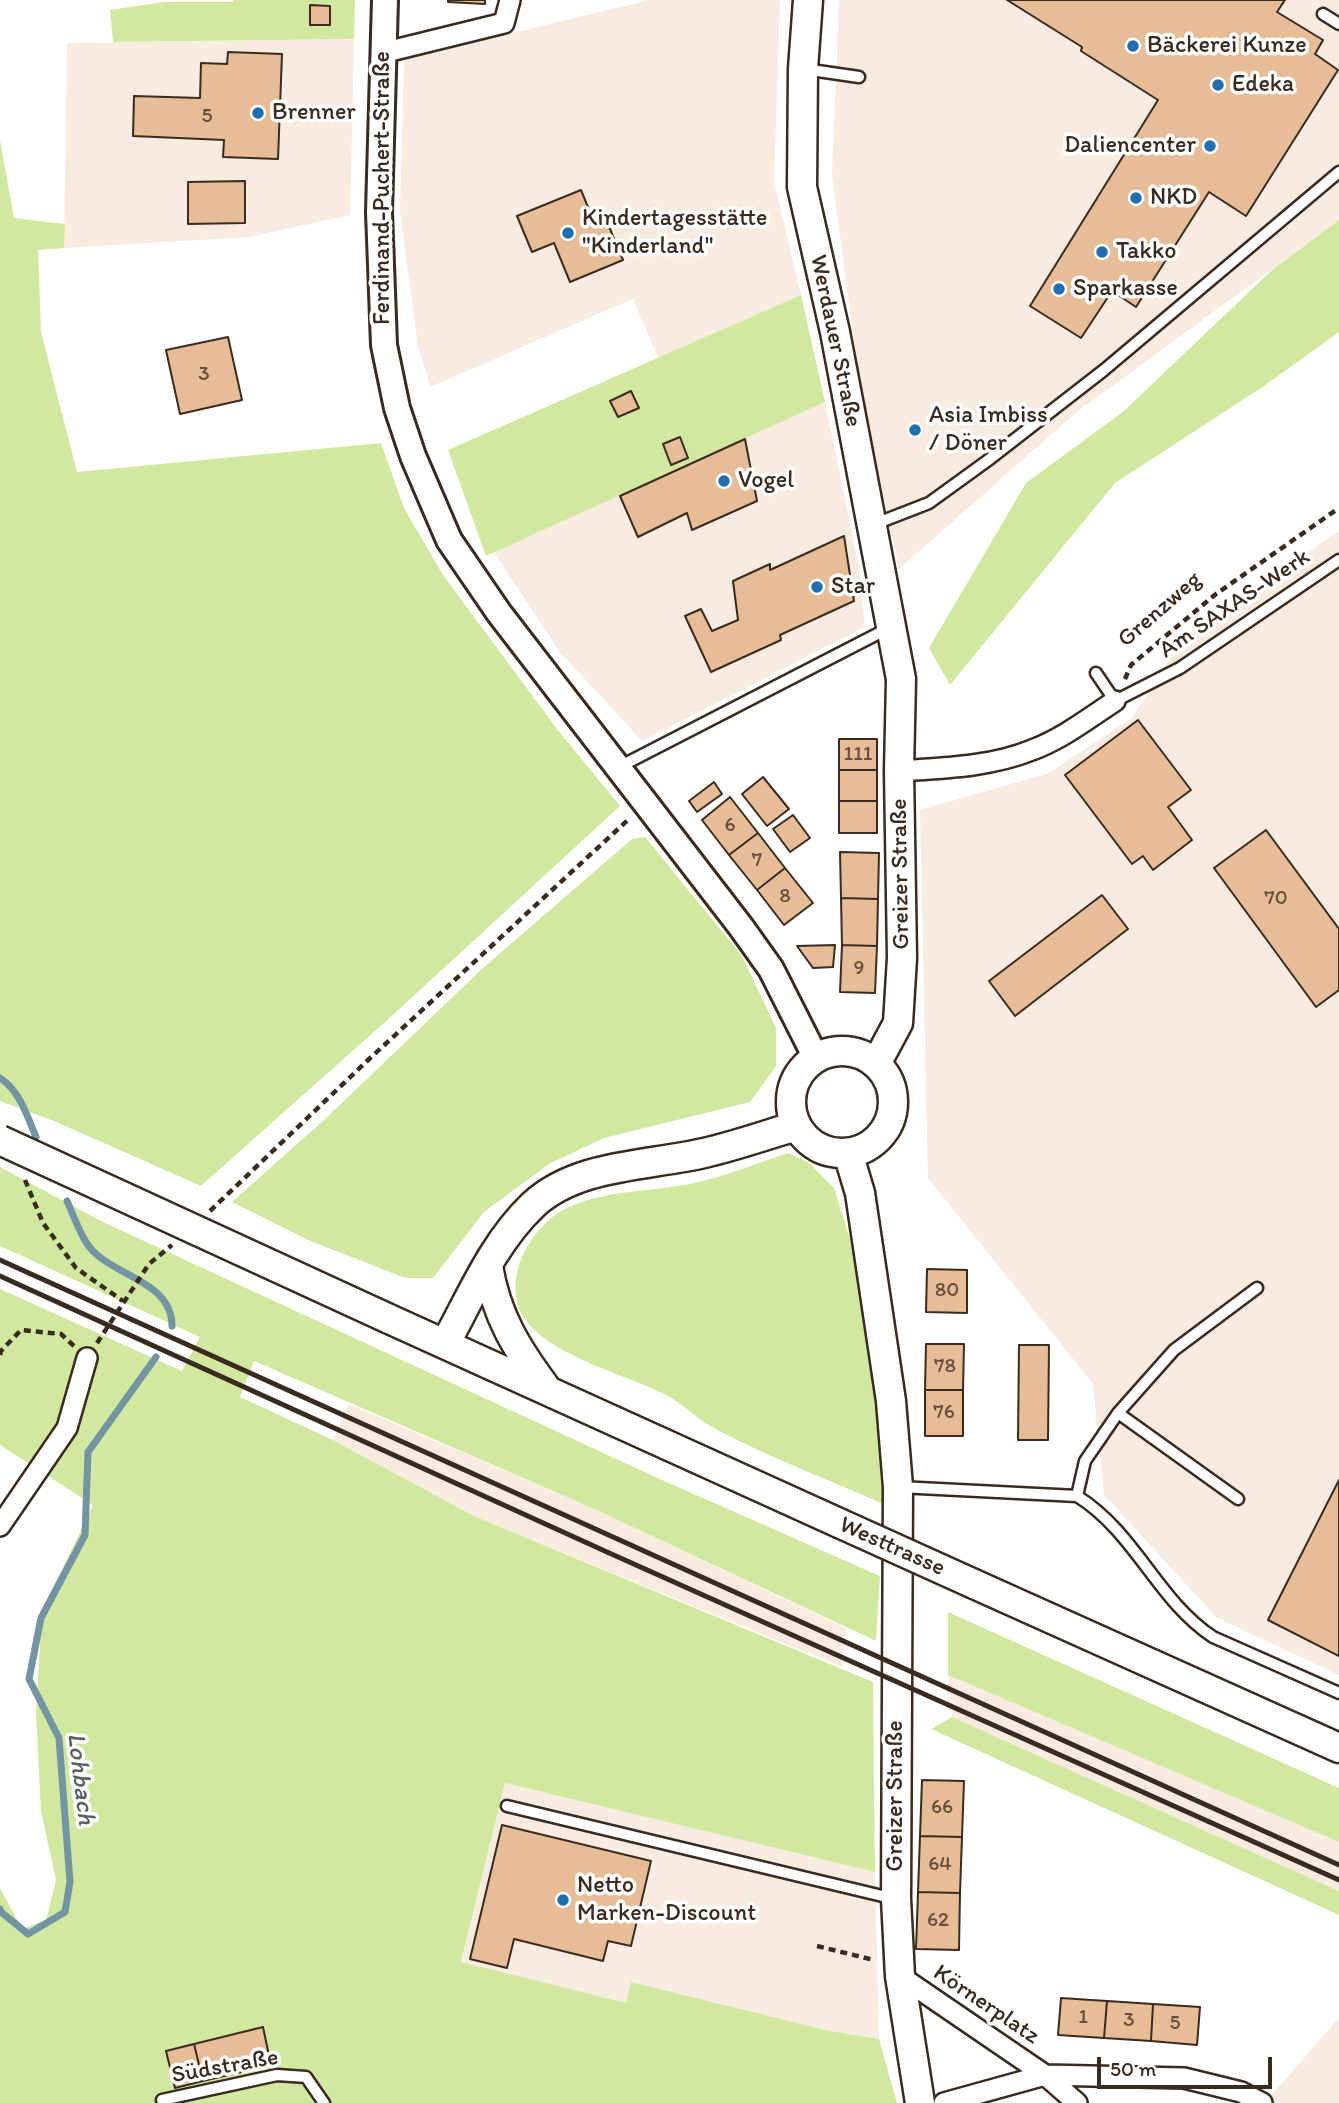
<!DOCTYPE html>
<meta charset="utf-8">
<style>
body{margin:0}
#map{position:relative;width:1339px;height:2103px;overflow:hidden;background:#fff;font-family:Itim,sans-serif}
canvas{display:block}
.scale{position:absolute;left:1097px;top:2057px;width:175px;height:32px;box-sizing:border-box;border:4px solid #3b2a1e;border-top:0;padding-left:9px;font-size:21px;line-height:24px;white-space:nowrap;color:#3b2a1e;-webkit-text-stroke:5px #fff;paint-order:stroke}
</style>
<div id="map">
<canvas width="1339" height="2103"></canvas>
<div class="scale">50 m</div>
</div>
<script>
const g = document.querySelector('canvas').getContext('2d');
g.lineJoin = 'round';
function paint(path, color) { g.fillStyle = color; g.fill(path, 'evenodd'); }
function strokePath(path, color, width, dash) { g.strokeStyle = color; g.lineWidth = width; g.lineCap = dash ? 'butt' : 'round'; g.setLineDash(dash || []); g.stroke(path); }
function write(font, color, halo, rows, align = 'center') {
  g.font = font + ' Itim,sans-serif'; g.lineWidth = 7; g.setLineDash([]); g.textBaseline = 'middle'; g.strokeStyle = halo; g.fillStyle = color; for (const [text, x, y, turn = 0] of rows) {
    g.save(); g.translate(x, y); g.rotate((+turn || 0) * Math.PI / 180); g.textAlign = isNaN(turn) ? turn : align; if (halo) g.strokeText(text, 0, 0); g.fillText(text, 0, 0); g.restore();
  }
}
paint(new Path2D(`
 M 649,0 L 780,0 L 774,180 L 801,295 L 658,358 L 633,299 L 430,387 L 418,346 L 400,212 L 404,59 Z
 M 839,0 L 1339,0 L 1339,220 L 1077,412 L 899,569 L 860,386 L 832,176 Z
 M 354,39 L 350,215 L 250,237 L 64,248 L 67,43 Z
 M 825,402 L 859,567 L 865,627 L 642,741 L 559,651 L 494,552 Z
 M 1339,531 L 1339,1675 L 1217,1618 L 1104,1495 L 1093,1384 L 928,1178 L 920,810 L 1049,773 L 1132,718 L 1180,643 Z
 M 349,1404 L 592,1508 L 846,1628 L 842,1667 L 474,1516 L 333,1440 Z
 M 948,1675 L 1339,1842 L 1339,1891 L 952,1717 Z
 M 505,1783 L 875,1872 L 879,2039 L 830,2031 L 631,1982 L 627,2003 L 461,1963 Z
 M 1339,2018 L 1339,2103 L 1260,2103 L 1276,2090 Z`), '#f8ebe0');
paint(new Path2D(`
 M 233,0 L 355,0 L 354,39 L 113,42 L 110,10 L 164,2 L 233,2 Z
 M 0,140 L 14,218 L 65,224 L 64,248 L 38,250 L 41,332 L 77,472 L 381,443 L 404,508 L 443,575 L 557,729 L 620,806 L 395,1013 L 201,1186 L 54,1121 L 0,1101 Z
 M 1339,220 L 1339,332 L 1264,386 L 1115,483 L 950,685 L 929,648 L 1026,483 L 1124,411 L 1273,269 Z
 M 801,295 L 825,402 L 486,556 L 448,450 Z
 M 645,837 L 742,956 L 776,1028 L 776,1066 L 750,1102 L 604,1138 L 549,1164 L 484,1212 L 433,1278 L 405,1278 L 308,1240 L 232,1202 L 325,1119 L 483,968 L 632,839 Z
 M 788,1153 L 808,1162 L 834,1188 L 854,1252 L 875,1374 L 882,1440 L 883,1504 C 829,1480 772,1458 719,1431 C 700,1422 685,1405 666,1395 C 627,1375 554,1357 527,1322 C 499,1286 527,1230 563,1210 C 605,1188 653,1193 698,1182 C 728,1175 758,1163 788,1153 Z
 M 0,1167 L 103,1222 L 662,1480 L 880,1576 L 876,1641 L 592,1508 L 254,1361 L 240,1397 L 333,1440 L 474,1516 L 873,1682 L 875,1872 L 505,1783 L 461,1962 L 626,2003 L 631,1982 L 830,2031 L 879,2039 L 897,2103 L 0,2103 L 0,1888 L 22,1929 L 46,1920 L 56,1880 L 41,1811 L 36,1714 L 42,1611 L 93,1505 L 0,1445 L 0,1289 L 182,1371 L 200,1337 L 0,1246 Z
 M 948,1612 L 1339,1788 L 1339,1842 L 948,1675 Z
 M 952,1717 L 1339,1891 L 1339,1915 L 931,1729 Z`), '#d1e99f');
strokePath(new Path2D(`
 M 0,1078 C 20,1091 27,1116 36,1137
 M 67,1201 C 75,1218 82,1242 96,1254 C 121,1277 172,1284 172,1326
 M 0,1909 L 1,1912 L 28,1934 L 65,1912 L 70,1882 L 59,1738 L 29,1679 L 41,1618 L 85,1535 L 88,1452 L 156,1357`), '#7394a2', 7);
const building = new Path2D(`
 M 448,0 L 485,0 L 485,4 L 448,2 Z
 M 1007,0 L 1285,0 L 1277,12 L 1323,40 L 1315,54 L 1338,70 L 1246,216 L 1209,192 L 1136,307 L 1112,291 L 1081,338 L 1030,306 L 1158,100 L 1081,51 L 1082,47 Z
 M 310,5 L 330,6 L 330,25 L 310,25 Z
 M 228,52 L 282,54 L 278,159 L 223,157 L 224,140 L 133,136 L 134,96 L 200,98 L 201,63 L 227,64 Z
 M 245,181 L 245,223 L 188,224 L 188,182 Z
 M 581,190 L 594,222 L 605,217 L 623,260 L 570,282 L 554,243 L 532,252 L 517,216 Z
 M 228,337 L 242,400 L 180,414 L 166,350 Z
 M 631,391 L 639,408 L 618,417 L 610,401 Z
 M 680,437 L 688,458 L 671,465 L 663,444 Z
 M 745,439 L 757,501 L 692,530 L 687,513 L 638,537 L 620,496 Z
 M 844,536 L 854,601 L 780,635 L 781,640 L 711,672 L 685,616 L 701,609 L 712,631 L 738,620 L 733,581 L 770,564 L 770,570 Z
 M 1138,720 L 1191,790 L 1168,807 L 1192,840 L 1153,870 L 1143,856 L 1132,864 L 1065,775 Z
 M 839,739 L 877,739 L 877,770 L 839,770 Z
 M 839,770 L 877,770 L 877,801 L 839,801 Z
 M 763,777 L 789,809 L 767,826 L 742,794 Z
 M 714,782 L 722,794 L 697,812 L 689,801 Z
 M 730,797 L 758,833 L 729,855 L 702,820 Z
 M 839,801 L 877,801 L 877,833 L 839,833 Z
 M 793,815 L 810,838 L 790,852 L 773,829 Z
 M 1266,830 L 1339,929 L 1339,990 L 1316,1007 L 1214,868 Z
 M 758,833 L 785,868 L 757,890 L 729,855 Z
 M 840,852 L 879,853 L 878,899 L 841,898 Z
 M 785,868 L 813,903 L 784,925 L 757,890 Z
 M 1102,895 L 1128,929 L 1015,1016 L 989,981 Z
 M 841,898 L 878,899 L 877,946 L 842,945 Z
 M 835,945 L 833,967 L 813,968 L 797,946 Z
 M 842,945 L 877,946 L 875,993 L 840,992 Z
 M 927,1269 L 967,1270 L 967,1313 L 926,1312 Z
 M 926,1344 L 964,1344 L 963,1390 L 925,1390 Z
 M 1019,1345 L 1049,1345 L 1048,1440 L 1018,1440 Z
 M 925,1390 L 963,1390 L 963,1436 L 925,1436 Z
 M 1339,1480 L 1339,1656 L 1268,1620 Z
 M 922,1780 L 964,1781 L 962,1837 L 920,1836 Z
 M 502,1825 L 651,1861 L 631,1946 L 608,1941 L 603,1961 L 514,1939 L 507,1968 L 470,1959 Z
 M 920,1836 L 962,1837 L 960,1893 L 918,1892 Z
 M 918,1892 L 960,1893 L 959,1950 L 916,1949 Z
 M 1061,1998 L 1107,2001 L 1104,2038 L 1058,2035 Z
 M 1107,2001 L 1153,2004 L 1151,2041 L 1104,2038 Z
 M 1153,2004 L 1200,2007 L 1197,2045 L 1151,2041 Z
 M 263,2027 L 271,2065 L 203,2081 L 194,2044 Z
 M 194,2044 L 203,2081 L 175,2088 L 166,2051 Z`);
paint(building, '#e6bd97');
strokePath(building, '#3b2a1e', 2);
const service = new Path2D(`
 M 1323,14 L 1339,24
 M 804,69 L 859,77
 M 875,524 L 929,503 L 987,461 L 1104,370 L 1339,172
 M 1096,673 L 1115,701 L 1180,668 L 1339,560
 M 619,767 L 887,629
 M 1118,1413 L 1174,1350 L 1257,1288
 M 899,1487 L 1077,1496 C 1136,1533 1157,1600 1213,1637 L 1339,1693
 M 1077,1496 L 1085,1461 L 1118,1413 L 1238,1499
 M 507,1806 L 895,1899
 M 162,2100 L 277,2075 L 306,2077 L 324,2103`);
const minor = new Path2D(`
 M 382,53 L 504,23 L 510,0
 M 899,771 C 944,768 990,767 1032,750 C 1062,739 1089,718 1115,701
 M 0,1526 L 67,1428 L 87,1358
 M 900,1976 L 1045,2075 L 1184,2078 L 1241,2092 L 1262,2103
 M 944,2103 L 1045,2075 L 1077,2103`);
const tertiary = new Path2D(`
 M 385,0 L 379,212 L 384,345 L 397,408 L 413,456 L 449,540 L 499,613 L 741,927 L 771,969 L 816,1058`);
const secondary = new Path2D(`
 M 808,0 L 803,69 L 802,187 L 835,332 L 901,679 L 899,771 L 902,958 L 898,1023 L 876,1064
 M791 1102a51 51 0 1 1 102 0a51 51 0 1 1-102 0Z
 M 848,1153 L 860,1193 L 891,1401 L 898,1487 L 896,1899 L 900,1976 L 920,2103
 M 488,1266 C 496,1316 517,1349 546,1388
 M 387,1318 L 839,1523
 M 445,1344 C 471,1297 493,1243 533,1205 C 577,1164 648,1166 704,1153 C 735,1146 766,1135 796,1126
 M 974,1584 L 1339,1748`);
strokePath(service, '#3b2a1e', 15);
strokePath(minor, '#3b2a1e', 24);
strokePath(tertiary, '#3b2a1e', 30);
strokePath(secondary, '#3b2a1e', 33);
strokePath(new Path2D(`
 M 1125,679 L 1131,665 L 1216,594 L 1339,508
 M 25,1180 L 43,1223 L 76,1268 L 123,1301
 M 210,1211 L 367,1061 L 630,818
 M 97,1343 L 149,1264 L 172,1245
 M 0,1355 L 1,1351 L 21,1330 L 61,1334 L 74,1346
 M 817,1946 L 874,1960`), '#3b2a1e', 4.5, [7, 5]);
strokePath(service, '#fff', 10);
strokePath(minor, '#fff', 19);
strokePath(tertiary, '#fff', 24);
strokePath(secondary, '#fff', 28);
strokePath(new Path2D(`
 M 0,1260 L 1339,1865
 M 0,1276 L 607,1552 L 1339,1880`), '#3b2a1e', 5);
const secondaryBridge = new Path2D(`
 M 0,1140 L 387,1318
 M 839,1523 L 974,1584`);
strokePath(secondaryBridge, '#3b2a1e', 33, []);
strokePath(secondaryBridge, '#fff', 28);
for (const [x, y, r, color] of [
 [1133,46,7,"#1f6fb2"],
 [1218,85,7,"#1f6fb2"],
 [258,113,7,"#1f6fb2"],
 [1210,146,7,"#1f6fb2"],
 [1136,198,7,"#1f6fb2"],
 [568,233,7,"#1f6fb2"],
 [1102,252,7,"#1f6fb2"],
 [1059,289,7,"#1f6fb2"],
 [915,430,7,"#1f6fb2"],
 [724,481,7,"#1f6fb2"],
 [817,587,7,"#1f6fb2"],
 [563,1900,7,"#1f6fb2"]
]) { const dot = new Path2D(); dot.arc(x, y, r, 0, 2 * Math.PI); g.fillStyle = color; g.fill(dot); strokePath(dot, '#fff', 2.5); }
write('21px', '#664f3c', null, [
 ["5",207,117],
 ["3",204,375],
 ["111",858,755],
 ["6",730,826],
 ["7",757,861],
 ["8",785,897],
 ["70",1276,899],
 ["9",859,969],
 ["80",947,1291],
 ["78",945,1367],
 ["76",944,1413],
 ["66",942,1808],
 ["64",940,1865],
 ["62",938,1921],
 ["1",1083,2018],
 ["3",1129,2021],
 ["5",1175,2024]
]);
write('24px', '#3b2a1e', '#fff', [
 ["Bäckerei Kunze",1147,46],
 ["Edeka",1232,85],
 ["Brenner",272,113],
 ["Daliencenter",1196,146,"right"],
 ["NKD",1150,198],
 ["Kindertagesstätte",582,219],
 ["\"Kinderland\"",582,247],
 ["Takko",1116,252],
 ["Sparkasse",1073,289],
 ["Asia Imbiss",929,416],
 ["/ Döner",929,444],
 ["Vogel",738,481],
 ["Star",831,587],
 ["Netto",577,1886],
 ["Marken-Discount",577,1914]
], 'left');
write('24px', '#3b2a1e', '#fff', [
 ["Ferdinand-Puchert-Straße",383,188,-90],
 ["Werdauer Straße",835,341,78],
 ["Am SAXAS-Werk",1235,604,-34],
 ["Grenzweg",1160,610,-41],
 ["Greizer Straße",901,874,-91],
 ["Westtrasse",892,1547,24],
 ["Greizer Straße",896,1796,-90],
 ["Körnerplatz",986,2005,34],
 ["Südstraße",225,2067,-10]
]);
write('italic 26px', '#575f60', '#fff', [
 ["Lohbach",80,1779,83]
]);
</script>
